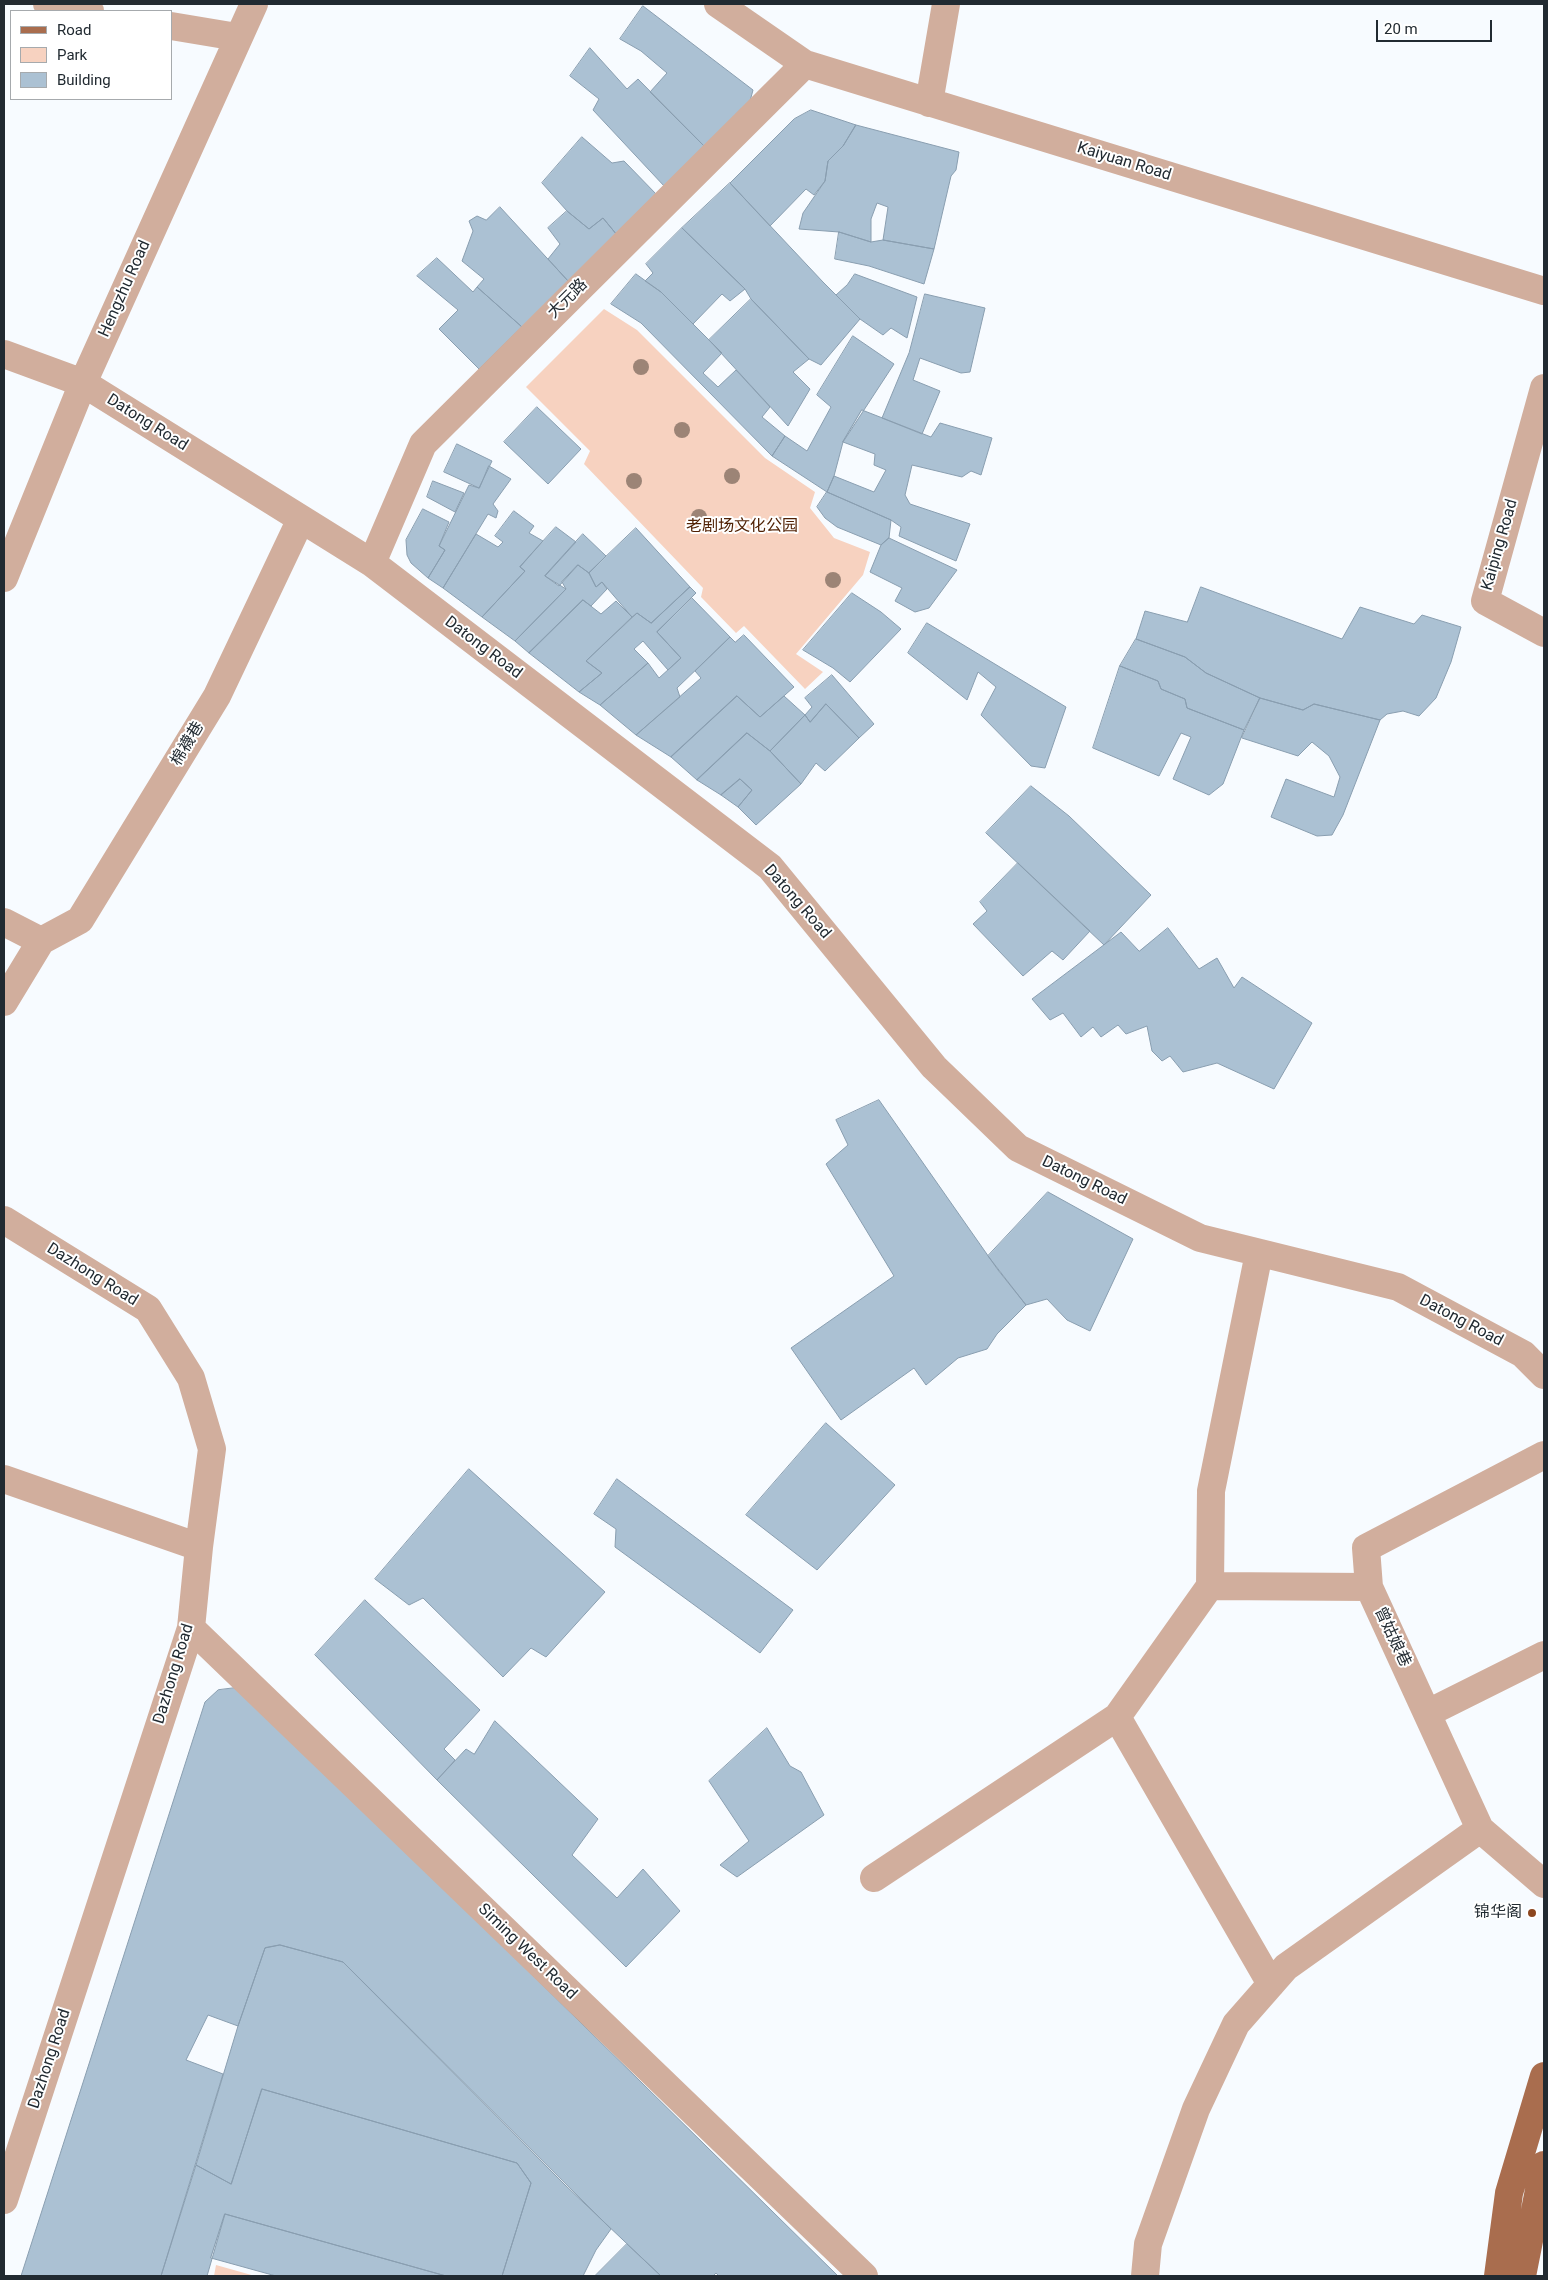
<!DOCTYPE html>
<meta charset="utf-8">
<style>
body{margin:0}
#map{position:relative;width:1548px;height:2280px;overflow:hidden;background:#f7fbff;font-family:Roboto,sans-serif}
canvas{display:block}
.frame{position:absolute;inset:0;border:5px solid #212a31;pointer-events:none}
.legend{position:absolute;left:10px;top:10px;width:162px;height:90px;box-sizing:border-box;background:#fff;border:1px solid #a6aaad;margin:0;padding:6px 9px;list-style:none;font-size:15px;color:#212a31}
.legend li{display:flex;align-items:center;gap:10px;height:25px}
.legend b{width:25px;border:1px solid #a6aaad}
.scale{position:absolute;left:1376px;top:20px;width:116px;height:22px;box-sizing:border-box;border:2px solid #212a31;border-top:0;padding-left:6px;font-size:15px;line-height:18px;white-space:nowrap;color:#212a31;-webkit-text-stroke:4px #fff;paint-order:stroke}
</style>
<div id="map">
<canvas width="1548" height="2280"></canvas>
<div class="frame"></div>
<ul class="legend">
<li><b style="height:6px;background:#a96d4e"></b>Road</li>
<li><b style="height:14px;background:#f7d2c0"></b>Park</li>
<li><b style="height:14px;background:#abc1d3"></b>Building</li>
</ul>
<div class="scale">20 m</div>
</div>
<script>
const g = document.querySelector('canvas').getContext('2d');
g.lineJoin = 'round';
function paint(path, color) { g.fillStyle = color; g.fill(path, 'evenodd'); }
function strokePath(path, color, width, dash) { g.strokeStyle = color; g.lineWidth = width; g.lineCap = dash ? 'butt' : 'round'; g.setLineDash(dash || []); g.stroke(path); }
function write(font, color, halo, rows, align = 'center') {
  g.font = font + ' Roboto,"Noto Sans SC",sans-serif'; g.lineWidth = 4; g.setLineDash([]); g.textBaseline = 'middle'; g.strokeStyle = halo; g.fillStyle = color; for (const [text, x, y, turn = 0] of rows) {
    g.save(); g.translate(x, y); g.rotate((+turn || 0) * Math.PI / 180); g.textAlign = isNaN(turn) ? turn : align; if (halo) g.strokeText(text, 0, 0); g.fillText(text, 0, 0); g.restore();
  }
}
paint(new Path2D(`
 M 604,309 L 637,330 L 765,458 L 815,492 L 810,508 L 834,538 L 870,552 L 863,575 L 796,654 L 823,672 L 805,689 L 744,626 L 736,633 L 701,597 L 703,588 L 584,464 L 590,451 L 526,387 Z
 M 216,2265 L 255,2276 L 214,2276 Z`), '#f7d2c0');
const building = new Path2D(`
 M 643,6 L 753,90 L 749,105 L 706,148 L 650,92 L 667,73 L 641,51 L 620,39 Z
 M 590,48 L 627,89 L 638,79 L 706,148 L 665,187 L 593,110 L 599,99 L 570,76 Z
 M 811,110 L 856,125 L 843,146 L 828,161 L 825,181 L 814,195 L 806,189 L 770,226 L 730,183 L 794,119 Z
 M 856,125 L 959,152 L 956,170 L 951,176 L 934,249 L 883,240 L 888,207 L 877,203 L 871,219 L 871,242 L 839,232 L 799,229 L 803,213 L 825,181 L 828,161 L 843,146 Z
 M 582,137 L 612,163 L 624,161 L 658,196 L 617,235 L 603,218 L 589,229 L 567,211 L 542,183 Z
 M 730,183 L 823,282 L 860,319 L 821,365 L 809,359 L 751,299 L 745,289 L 682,228 Z
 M 500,207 L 569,282 L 522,327 L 477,287 L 484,279 L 462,261 L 473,231 L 469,221 L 477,216 L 486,220 Z
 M 567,211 L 589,229 L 603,218 L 617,235 L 568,281 L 548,259 L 560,244 L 548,228 Z
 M 682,228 L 745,289 L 730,301 L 722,294 L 693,324 L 661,292 L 645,281 L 653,273 L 646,264 Z
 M 839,232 L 871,242 L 883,240 L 934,249 L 924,284 L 869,266 L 835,259 Z
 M 437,258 L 473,292 L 477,287 L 522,327 L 479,369 L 439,329 L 458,310 L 417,276 Z
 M 636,274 L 661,292 L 722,353 L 703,373 L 718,387 L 736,370 L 770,407 L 762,417 L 785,436 L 772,456 L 641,323 L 611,304 Z
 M 855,274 L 917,297 L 907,338 L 891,328 L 883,335 L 860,319 L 836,295 L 847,285 Z
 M 925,294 L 985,308 L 970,372 L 961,373 L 920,358 L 913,380 L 940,391 L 922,434 L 882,418 L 909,353 Z
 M 751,299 L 809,359 L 793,372 L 810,389 L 788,426 L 709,340 Z
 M 853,336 L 894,364 L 843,442 L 834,476 L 827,492 L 772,456 L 785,436 L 807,451 L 831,407 L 817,395 Z
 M 537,407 L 581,449 L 548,484 L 504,442 Z
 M 862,410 L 931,437 L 940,423 L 992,438 L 981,475 L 971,471 L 962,477 L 912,465 L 905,495 L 910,504 L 970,524 L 956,561 L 899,536 L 901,527 L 891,520 L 827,492 L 834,476 L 874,492 L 886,470 L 874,465 L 875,454 L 843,442 Z
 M 457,444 L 492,461 L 479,488 L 444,472 Z
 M 489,466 L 511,479 L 493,504 L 498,511 L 496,518 L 488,514 L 443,588 L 428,578 L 445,550 L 439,546 L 469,485 L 479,488 Z
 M 433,481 L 464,493 L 455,512 L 427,497 Z
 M 827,492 L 891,520 L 889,538 L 881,545 L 837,527 L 825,518 L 817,507 Z
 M 423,509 L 449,522 L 439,546 L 445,550 L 428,578 L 411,563 L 407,555 L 406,540 Z
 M 514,511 L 534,526 L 529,533 L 543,541 L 520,567 L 525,571 L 482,617 L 443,588 L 476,534 L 498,547 L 503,542 L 495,536 Z
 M 556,527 L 576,542 L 545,576 L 566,589 L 515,641 L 482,617 L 525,571 L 520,567 Z
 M 636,528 L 690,587 L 651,623 L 637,613 L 632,617 L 602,582 L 596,587 L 589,573 Z
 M 583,534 L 606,556 L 589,573 L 578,565 L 559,586 L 545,576 Z
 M 889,538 L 957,570 L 929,608 L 915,612 L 895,601 L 902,588 L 870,572 L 881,545 Z
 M 578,565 L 589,573 L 596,587 L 602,582 L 607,589 L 591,606 L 583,600 L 529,653 L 515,641 L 566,589 L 562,582 Z
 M 690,587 L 696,593 L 657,632 L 681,658 L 668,670 L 643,641 L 634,649 L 648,663 L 600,705 L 579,692 L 602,673 L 586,661 L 637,613 L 651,623 Z
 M 1201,587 L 1342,639 L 1360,607 L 1414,624 L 1422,615 L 1461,627 L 1451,662 L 1436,698 L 1419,716 L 1403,711 L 1387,714 L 1380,720 L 1314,704 L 1303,710 L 1260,698 L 1206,673 L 1185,657 L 1136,639 L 1145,611 L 1187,622 Z
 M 852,593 L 881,612 L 901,629 L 850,682 L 833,668 L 803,650 Z
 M 692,598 L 730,637 L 677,688 L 680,697 L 636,735 L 600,705 L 648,663 L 659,678 L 681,658 L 657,632 Z
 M 583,600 L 601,614 L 616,601 L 632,617 L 586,661 L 602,673 L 579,692 L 529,653 Z
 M 927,623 L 1066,707 L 1045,768 L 1031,766 L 981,715 L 996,687 L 978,672 L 967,700 L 908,653 Z
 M 744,635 L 794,687 L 760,717 L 737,696 L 671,757 L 636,735 L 701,678 L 695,671 L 730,637 L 735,642 Z
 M 1136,639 L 1185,657 L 1206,673 L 1260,698 L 1244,730 L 1187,708 L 1185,699 L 1161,689 L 1158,681 L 1120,666 Z
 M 1120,666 L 1158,681 L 1161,689 L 1185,699 L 1187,708 L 1244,730 L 1223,784 L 1209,795 L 1173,779 L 1191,737 L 1181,733 L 1159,776 L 1093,748 Z
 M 832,675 L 874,724 L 859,738 L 826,704 L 810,722 L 805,715 L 812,707 L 805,698 Z
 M 737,696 L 760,717 L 784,696 L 805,715 L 770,751 L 747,733 L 697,780 L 671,757 Z
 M 1260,698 L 1303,710 L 1314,704 L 1380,720 L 1343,815 L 1332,835 L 1317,836 L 1271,817 L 1286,779 L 1334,797 L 1340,777 L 1329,756 L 1312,742 L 1298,756 L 1242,738 Z
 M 826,704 L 859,738 L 825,771 L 816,763 L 801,784 L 770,751 L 805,715 L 810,722 Z
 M 747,733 L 770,751 L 801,784 L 756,825 L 738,807 L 752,790 L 740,779 L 721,795 L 697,780 Z
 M 740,779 L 752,790 L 738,807 L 721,795 Z
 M 1031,786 L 1069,816 L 1151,895 L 1104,945 L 986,833 Z
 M 1018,863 L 1090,931 L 1063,960 L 1052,951 L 1023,976 L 973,924 L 987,911 L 980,902 Z
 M 1168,928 L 1199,969 L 1217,958 L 1234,988 L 1242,977 L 1312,1023 L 1274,1089 L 1217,1063 L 1183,1072 L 1170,1056 L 1162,1061 L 1152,1051 L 1147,1026 L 1126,1034 L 1118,1025 L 1101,1037 L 1093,1027 L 1081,1037 L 1063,1013 L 1050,1020 L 1032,999 L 1121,932 L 1139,951 Z
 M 879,1100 L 998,1270 L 1026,1305 L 997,1334 L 987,1349 L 958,1358 L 926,1385 L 914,1368 L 841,1420 L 791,1348 L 894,1276 L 826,1164 L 848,1145 L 836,1120 Z
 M 1048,1192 L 1133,1239 L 1090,1331 L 1067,1320 L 1047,1299 L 1026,1305 L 988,1256 Z
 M 826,1423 L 895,1485 L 817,1570 L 746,1515 Z
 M 469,1469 L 605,1592 L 546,1657 L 531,1648 L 503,1677 L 423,1598 L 409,1605 L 375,1579 Z
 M 617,1479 L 793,1610 L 760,1653 L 615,1547 L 616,1529 L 594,1514 Z
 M 365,1600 L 480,1710 L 444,1749 L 455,1760 L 437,1780 L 315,1655 Z
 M 234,1688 L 248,1695 L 838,2276 L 719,2276 L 716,2273 L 713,2276 L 661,2276 L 565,2185 L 343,1962 L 280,1945 L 265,1948 L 238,2026 L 208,2015 L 186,2060 L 223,2074 L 161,2276 L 21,2276 L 205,1702 L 218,1690 Z
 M 495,1721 L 598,1819 L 572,1855 L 617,1898 L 643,1869 L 680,1911 L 626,1967 L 437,1780 L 466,1749 L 474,1754 Z
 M 767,1728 L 790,1766 L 801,1772 L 824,1815 L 737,1877 L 720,1865 L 749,1841 L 709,1781 Z
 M 280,1945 L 343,1962 L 611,2229 L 596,2250 L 583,2276 L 502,2276 L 531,2183 L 517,2163 L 262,2089 L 231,2184 L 196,2165 L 238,2026 L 265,1948 Z
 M 262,2089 L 517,2163 L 531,2183 L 502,2276 L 446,2276 L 225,2214 L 207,2276 L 161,2276 L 196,2165 L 231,2184 Z
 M 225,2214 L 446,2276 L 276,2276 L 211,2258 Z
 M 627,2244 L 661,2276 L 595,2276 Z`);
paint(building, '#abc1d3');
strokePath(building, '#899eb0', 1);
strokePath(new Path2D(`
 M 47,4 L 90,11
 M 718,4 L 805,64 L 1544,291
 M 171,26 L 237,37
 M 929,103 L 946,4
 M 4,354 L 83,383 L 372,563 L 770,867 L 934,1067 L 1018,1148 L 1200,1238 L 1398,1287 L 1523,1354 L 1544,1375
 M 1544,388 L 1485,601 L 1544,633
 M 372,563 L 423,444 L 805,64
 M 4,578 L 83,383 L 254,4
 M 4,922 L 41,941 L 4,1002
 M 41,941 L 80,920 L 217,696 L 301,519
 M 4,1220 L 148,1309 L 191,1378 L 212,1449 L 199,1547 L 191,1628 L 4,2200
 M 1544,1455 L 1366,1548 L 1369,1587 L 1480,1829 L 1544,1884
 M 4,1479 L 199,1547
 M 1210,1586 L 1369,1587
 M 191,1628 L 864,2276
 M 1428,1713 L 1544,1655
 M 1117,1717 L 1271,1984
 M 874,1878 L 1117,1717 L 1210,1586 L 1211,1491 L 1259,1253
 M 1145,2276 L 1148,2244 L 1196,2109 L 1236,2024 L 1286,1967 L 1480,1829`), '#d1ae9d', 28);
strokePath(new Path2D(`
 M 1498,2276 L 1509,2193 L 1544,2076
 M 1522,2276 L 1544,2165`), '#a96d4e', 28);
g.fillStyle = '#9c8476';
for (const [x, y] of [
 [641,367],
 [682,430],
 [732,476],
 [634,481],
 [699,517],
 [781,525],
 [833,580]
]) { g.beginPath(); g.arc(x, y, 8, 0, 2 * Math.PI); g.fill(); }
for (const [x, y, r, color] of [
 [1532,1913,5,"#8c461f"]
]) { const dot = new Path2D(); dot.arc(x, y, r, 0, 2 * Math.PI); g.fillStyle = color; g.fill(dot); strokePath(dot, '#fff', 2); }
write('16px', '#212a31', '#fff', [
 ["Kaiyuan Road",1124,162,17],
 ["Hengzhu Road",125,289,-66],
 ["大元路",568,299,-45],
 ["Datong Road",147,423,32],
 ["Kaiping Road",1500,545,-74],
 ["Datong Road",483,648,37],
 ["棉襪巷",188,744,-59],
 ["Datong Road",797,902,49],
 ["Datong Road",1084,1181,26],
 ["Dazhong Road",92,1275,32],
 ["Datong Road",1461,1321,28],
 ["曾姑娘巷",1392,1637,65],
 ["Dazhong Road",174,1674,-73],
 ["Siming West Road",527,1952,44],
 ["Dazhong Road",50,2059,-72]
]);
write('16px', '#512205', '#fff', [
 ["老剧场文化公园",742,527]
]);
write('16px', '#212a31', '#fff', [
 ["锦华阁",1522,1913]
], 'right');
</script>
